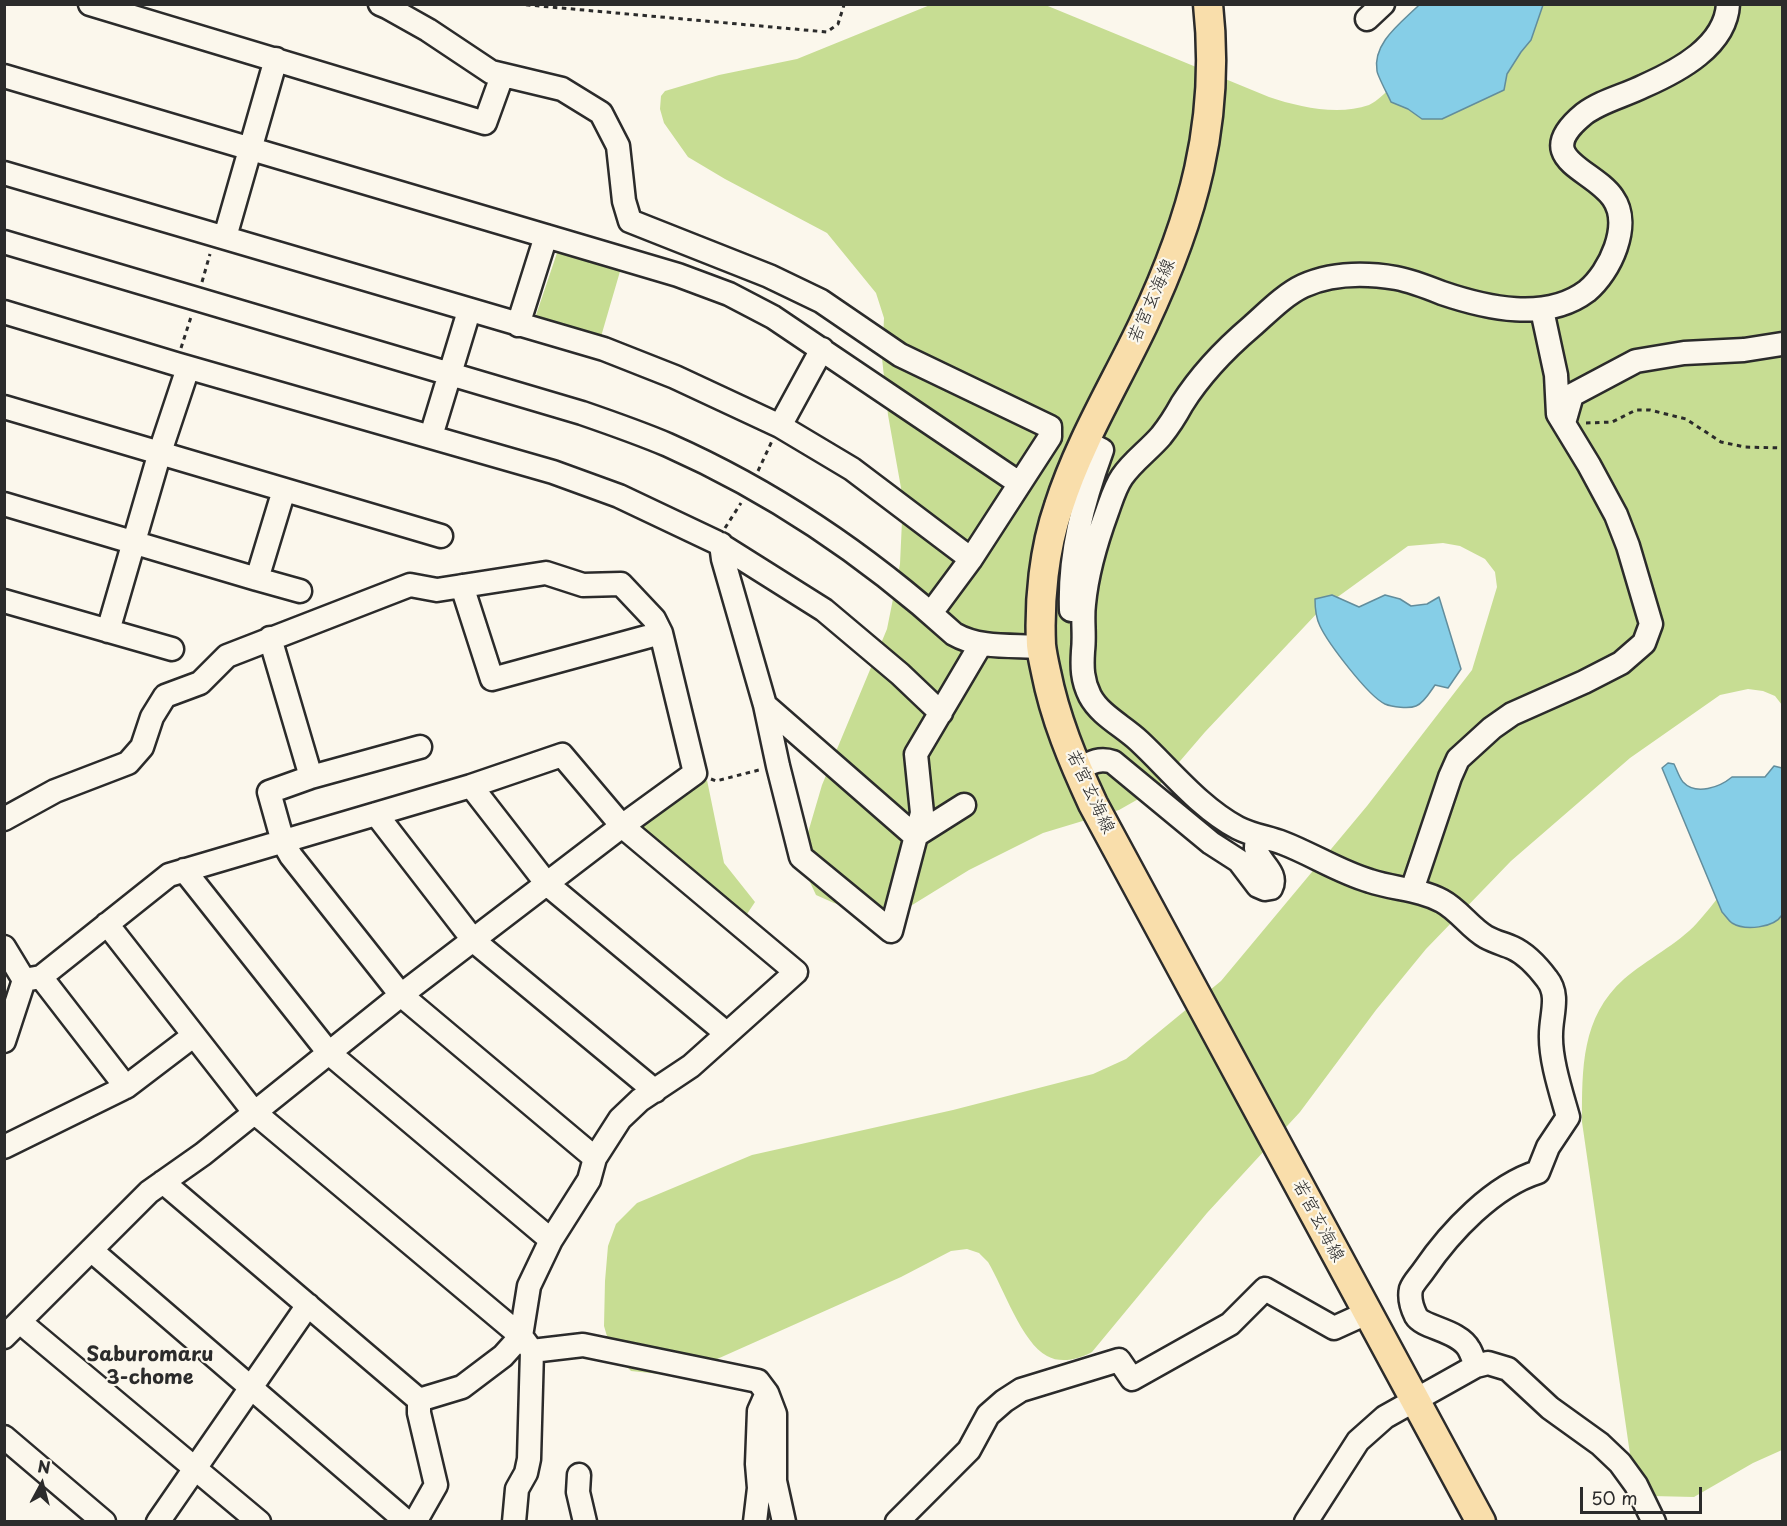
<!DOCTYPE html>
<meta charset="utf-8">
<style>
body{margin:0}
#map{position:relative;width:1787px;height:1526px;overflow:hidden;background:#fbf7ec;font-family:"Playpen Sans",sans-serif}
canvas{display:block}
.frame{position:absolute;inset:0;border:6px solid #2b2b2b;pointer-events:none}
.north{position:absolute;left:12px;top:1454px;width:60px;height:60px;-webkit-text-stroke:4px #fbf7ec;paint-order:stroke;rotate:7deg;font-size:16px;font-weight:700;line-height:24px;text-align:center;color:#2b2b2b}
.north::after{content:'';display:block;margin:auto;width:21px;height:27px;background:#2b2b2b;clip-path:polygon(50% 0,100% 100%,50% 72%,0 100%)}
.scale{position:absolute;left:1580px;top:1487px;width:122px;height:27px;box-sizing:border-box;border:3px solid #2b2b2b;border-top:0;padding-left:8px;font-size:18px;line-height:21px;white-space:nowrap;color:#2b2b2b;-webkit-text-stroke:4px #fbf7ec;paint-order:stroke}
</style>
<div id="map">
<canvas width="1787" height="1526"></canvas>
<div class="frame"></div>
<div class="north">N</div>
<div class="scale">50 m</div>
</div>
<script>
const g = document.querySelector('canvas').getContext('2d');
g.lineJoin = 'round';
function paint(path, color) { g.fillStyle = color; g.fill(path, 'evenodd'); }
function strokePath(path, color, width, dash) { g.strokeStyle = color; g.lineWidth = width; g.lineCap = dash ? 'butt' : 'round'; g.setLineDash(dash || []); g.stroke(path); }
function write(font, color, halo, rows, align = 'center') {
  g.font = font + ' "Playpen Sans","Klee One",sans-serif'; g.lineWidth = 4.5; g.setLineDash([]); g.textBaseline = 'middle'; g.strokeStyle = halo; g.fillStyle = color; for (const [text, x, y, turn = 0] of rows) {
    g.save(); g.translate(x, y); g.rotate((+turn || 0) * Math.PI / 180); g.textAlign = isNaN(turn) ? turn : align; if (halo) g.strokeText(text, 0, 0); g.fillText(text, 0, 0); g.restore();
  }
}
paint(new Path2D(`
 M 1043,4 L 1269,97 C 1299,107 1338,116 1369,105 C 1389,97 1446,25 1464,5 L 1782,5 L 1782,705 L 1775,696 L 1763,691 L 1748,689 L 1720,695 L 1630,758 L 1511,861 L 1426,949 L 1376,1010 L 1300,1112 L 1207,1213 L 1092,1352 C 1079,1359 1061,1364 1047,1356 C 1022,1343 1003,1287 988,1262 L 979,1253 L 967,1249 L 951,1251 L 901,1277 L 679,1376 L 631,1371 L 611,1350 L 604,1326 L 605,1281 L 608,1246 L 616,1224 L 637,1203 L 752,1155 L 953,1110 L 1093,1074 L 1126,1059 L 1221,981 L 1367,806 L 1472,670 L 1497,587 L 1495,572 L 1485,559 L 1460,546 L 1443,543 L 1408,546 L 1321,609 L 1205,732 L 1156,789 L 1119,810 L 1043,833 L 969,870 L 896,915 L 871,914 L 834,903 L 816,895 L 809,880 L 807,836 L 822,785 L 887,629 L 900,564 L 903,499 L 888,415 L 882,358 L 884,318 L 876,293 L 827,233 L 725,179 L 688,157 L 664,123 L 660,109 L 661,96 L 665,91 L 719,75 L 797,59 L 930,5 Z
 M 558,250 L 621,268 L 600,340 L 534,321 Z
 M 707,780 L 724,863 L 755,902 L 745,917 L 640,829 Z
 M 1782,789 L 1782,1450 L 1753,1463 L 1694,1497 L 1652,1496 L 1631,1461 L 1582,1122 C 1582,1069 1581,1017 1624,979 C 1646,960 1678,944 1697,923 C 1733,884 1757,836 1782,789 Z`), '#c7dd93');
const water = new Path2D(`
 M 1419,5 L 1419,4 L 1543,5 L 1531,40 L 1521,52 L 1507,74 L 1504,90 L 1442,119 L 1422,119 L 1408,109 L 1391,102 C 1388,95 1378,77 1377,71 C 1372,43 1402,22 1419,5 Z
 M 1332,595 L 1359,607 L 1385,595 L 1400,599 L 1411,606 L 1427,604 L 1439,597 L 1461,669 L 1448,688 L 1435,685 C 1430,692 1424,703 1416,706 C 1409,709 1392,707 1385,704 C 1368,696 1328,643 1320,626 C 1316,618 1315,608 1315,599 Z
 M 1668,763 L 1674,764 C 1677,770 1679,777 1683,782 C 1696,796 1720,787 1732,777 L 1765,777 L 1774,766 L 1782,768 L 1782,915 C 1774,928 1745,931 1732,923 C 1729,921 1725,915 1722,912 L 1662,768 Z`);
paint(water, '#86cee7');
strokePath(water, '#628d9c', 1.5);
const minor = new Path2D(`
 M 90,4 L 485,123 L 502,76
 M 380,4 L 387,7 L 428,30 L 491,72 L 562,89 L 601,113 L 618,146 L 624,201 L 630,221 L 769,276 L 821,301 L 900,355 L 1050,427 L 1050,437 L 971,559 L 931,613
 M 1367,19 L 1383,4
 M 4,76 L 678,275 L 729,294 L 773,317 L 1019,483
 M 4,173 L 604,349 L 675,377 L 780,426 L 852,469 L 971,559
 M 225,237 L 276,59
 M 4,242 L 582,413 C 611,423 640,433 668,445 C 774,492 869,557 954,634 C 980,649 1012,645 1041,647
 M 4,312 L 176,364 L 553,472 L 619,496 L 716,542 L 824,610 L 900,674 L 941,713
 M 518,325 L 546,236
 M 4,407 L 441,536
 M 1564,423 L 1572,395 L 1636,361 L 1684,353 L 1744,350 L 1782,344
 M 780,426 L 822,349
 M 431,436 L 469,311
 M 4,504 L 257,579 L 284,490
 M 721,544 L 723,559 L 765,705 L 778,766 L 801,857 L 891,931 L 922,813 L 916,754 L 981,644
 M 257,579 L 300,591
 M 462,586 L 492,679 L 661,633
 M 4,601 L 172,649
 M 1071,610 C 1069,554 1083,502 1102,450 L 1086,442
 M 108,631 L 160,452 L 188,368
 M 270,638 L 311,777
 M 765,705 L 915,836
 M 420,747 L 311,777 L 269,792 L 283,842 L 291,856 L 401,995 L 595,1158
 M 1077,770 C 1090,763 1099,757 1113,762 L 1211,843 L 1239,861 L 1258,886 L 1265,889 L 1271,888 C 1279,872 1258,863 1256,848 C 1256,844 1257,841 1257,837
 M 471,786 L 547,884 L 726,1033
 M 376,814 L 474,941 L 655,1091
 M 4,819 L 55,791 L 128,763 L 142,747 L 152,717 L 165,696 L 200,683 L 227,656 L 410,585 L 437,590 L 546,573 L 583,585 L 621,584 L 654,619 L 661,633 L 695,773 L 622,826 L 401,995 L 203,1154 L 149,1192 L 4,1337
 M 915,836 L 964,805
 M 184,870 L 329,1053 L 551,1240
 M 1412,890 L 1450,777 L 1458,759 L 1492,728 L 1512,714 L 1584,682 L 1621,663 L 1644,643 L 1651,624 L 1628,546 L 1616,515 L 1589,465 L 1558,414 L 1556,375 L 1542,310
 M 107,924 L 254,1112 L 521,1336 L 532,1351 L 583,1345 L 758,1381 L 767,1393 L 759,1411 L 757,1464 L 759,1488 L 755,1522
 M 4,947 L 24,980 L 4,1041
 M 41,977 L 126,1087 L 193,1036
 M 24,980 L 41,977 L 169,875 L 471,786 L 562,755 L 622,826 L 796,972 L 691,1066 L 640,1100 L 620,1119 L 595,1158 L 589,1180 L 551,1240 L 529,1286 L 521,1336 L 503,1356 L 462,1387 L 419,1400
 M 4,1147 L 126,1087
 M 163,1182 L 419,1400
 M 91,1250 L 407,1522
 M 20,1322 L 259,1522
 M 1476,1366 C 1474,1361 1472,1354 1469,1349 C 1459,1330 1423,1328 1416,1316 C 1412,1308 1409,1298 1411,1289 C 1413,1283 1420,1276 1424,1270 C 1450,1232 1493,1186 1538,1172 L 1548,1147 L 1568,1117 C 1561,1092 1550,1059 1551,1034 C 1551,1015 1560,995 1547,979 C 1538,967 1526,954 1513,948 C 1504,944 1495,942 1486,937 C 1470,928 1459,910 1442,901 C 1420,889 1394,889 1370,881 C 1339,872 1312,854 1283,843 C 1267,837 1254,836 1238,828 C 1200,808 1170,770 1139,741 C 1123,726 1100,715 1090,696 C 1082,680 1082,667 1083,651 C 1085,635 1082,619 1084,604 C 1087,572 1096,542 1107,512 C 1111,501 1115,487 1122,477 C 1132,462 1149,450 1161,436 C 1169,426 1176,415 1182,404 C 1201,374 1224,350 1251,327 C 1267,313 1284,295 1303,286 C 1332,273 1366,273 1396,278 C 1412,281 1427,287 1442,293 C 1486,308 1546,322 1587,291 C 1610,272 1632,225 1613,198 C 1593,168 1529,159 1584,114 C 1601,101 1624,96 1644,86 C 1678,71 1726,46 1728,4
 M 767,1393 L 775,1414 L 775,1481 L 784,1522
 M 4,1437 L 104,1522
 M 579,1475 L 578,1492 L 585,1522
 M 158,1522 L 308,1305
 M 415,1522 L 436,1485 L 419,1413 L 419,1400
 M 514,1522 L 517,1489 L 526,1473 L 529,1459 L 532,1351
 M 897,1522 L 969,1450 L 988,1415 L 1004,1401 L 1021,1390 L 1119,1360 L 1132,1379 L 1230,1324 L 1265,1289 L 1334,1328 L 1367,1313
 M 1306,1522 L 1358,1441 L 1385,1417 L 1476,1366 L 1488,1363 L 1508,1369 L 1550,1408 L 1600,1444 L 1620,1463 L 1636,1485 L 1654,1522`);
const major = new Path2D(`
 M 1208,4 C 1221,122 1193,219 1143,325 C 1115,384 1079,443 1059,506 C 1044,549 1039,600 1041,645 C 1042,654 1044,663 1046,672 C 1055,718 1073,761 1093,804 L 1481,1522`);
strokePath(minor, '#2b2b2b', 27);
strokePath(major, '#2b2b2b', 33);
strokePath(new Path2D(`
 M 517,4 L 827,32 L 838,24 L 844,5
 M 202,282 L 210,254
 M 181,348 L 191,317
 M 1586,423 L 1612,422 L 1636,410 L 1650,410 L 1686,419 L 1721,442 L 1745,447 L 1782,448
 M 758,471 L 772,441
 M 725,528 L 741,503
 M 711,779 L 716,781 L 759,770`), '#2b2b2b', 3, [4.5, 4.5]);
strokePath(minor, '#fbf7ec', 22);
strokePath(major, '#f9deab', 28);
write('18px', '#2b2b2b', '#fbf7ec', [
 ["若宮玄海線",1152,301,-66],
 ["若宮玄海線",1090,792,65],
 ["若宮玄海線",1318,1221,62]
]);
write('bold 20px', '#2b2b2b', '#fbf7ec', [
 ["Saburomaru",150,1355],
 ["3-chome",150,1378]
]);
</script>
